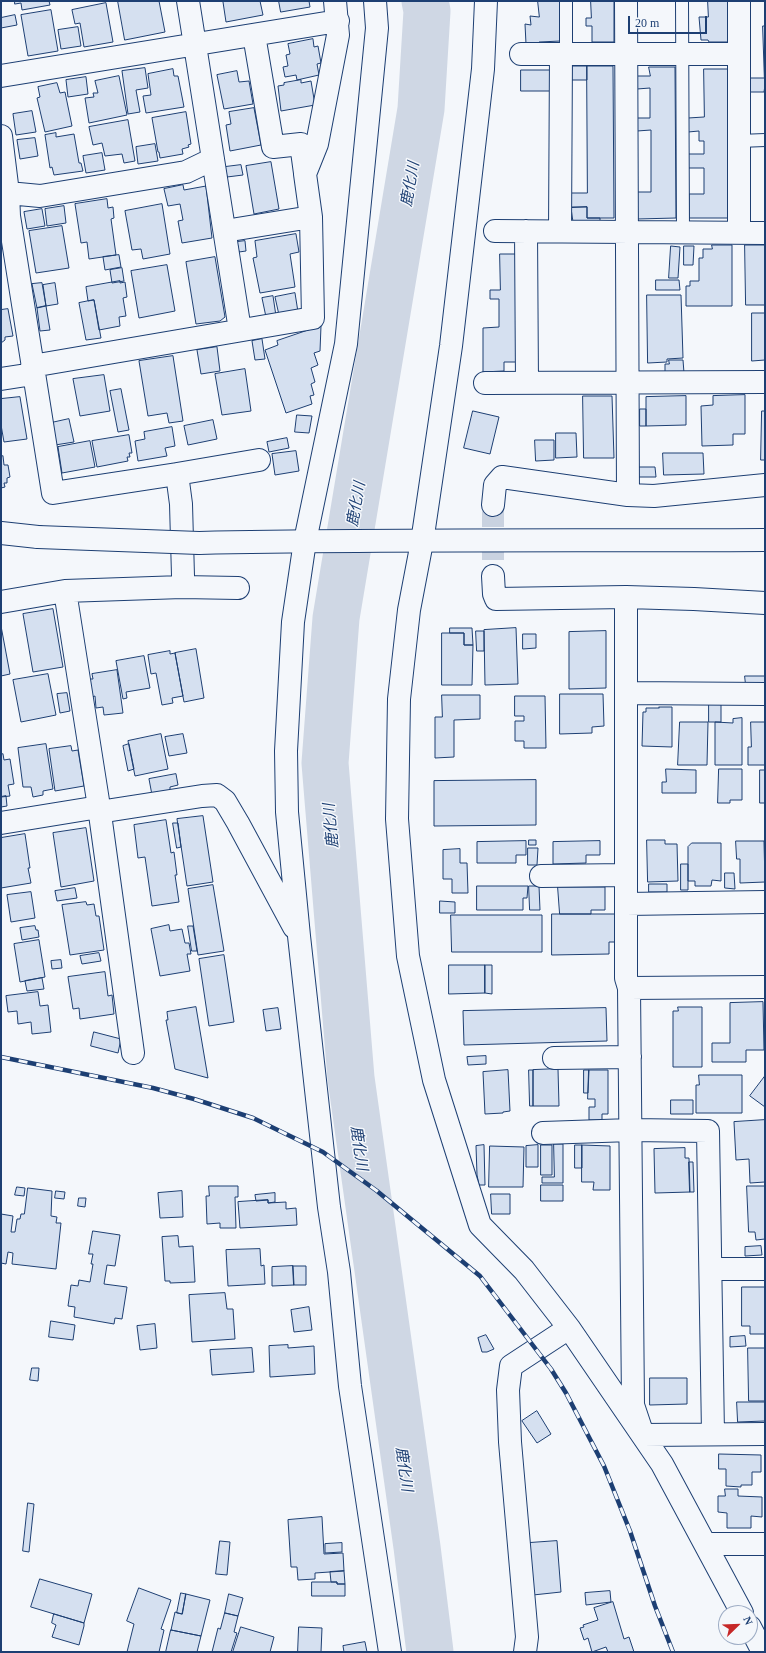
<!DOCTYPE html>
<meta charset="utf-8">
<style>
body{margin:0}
#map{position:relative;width:766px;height:1653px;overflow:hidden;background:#f4f7fb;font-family:Georgia,serif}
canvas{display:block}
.frame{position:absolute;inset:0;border:2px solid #1d3f73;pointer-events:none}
.north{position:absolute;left:718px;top:1605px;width:40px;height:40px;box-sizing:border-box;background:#f4f7fb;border:1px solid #9eadc5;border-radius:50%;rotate:67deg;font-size:11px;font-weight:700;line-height:16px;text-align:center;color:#1d3f73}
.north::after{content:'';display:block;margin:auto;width:14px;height:18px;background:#c62828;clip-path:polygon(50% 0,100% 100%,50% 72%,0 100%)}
.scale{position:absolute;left:628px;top:16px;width:79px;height:18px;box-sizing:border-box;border:2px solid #1d3f73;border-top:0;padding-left:5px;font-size:12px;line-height:14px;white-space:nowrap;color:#1d3f73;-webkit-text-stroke:3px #f4f7fb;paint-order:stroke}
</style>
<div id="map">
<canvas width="766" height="1653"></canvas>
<div class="frame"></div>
<div class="north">N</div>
<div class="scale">20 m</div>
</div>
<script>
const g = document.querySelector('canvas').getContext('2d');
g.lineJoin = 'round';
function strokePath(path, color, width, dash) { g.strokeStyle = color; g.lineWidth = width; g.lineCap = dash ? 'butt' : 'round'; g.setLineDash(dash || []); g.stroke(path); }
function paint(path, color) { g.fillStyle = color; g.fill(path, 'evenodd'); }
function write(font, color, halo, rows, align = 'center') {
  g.font = font + ' Georgia,"Noto Sans JP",serif'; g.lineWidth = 3; g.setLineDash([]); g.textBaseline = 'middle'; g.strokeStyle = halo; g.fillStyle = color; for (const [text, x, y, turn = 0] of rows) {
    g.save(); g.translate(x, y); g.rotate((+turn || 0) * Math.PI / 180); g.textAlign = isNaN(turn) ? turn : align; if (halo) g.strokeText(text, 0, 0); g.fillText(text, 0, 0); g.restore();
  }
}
strokePath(new Path2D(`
 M 425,1 L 427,11 L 421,109 L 336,618 L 325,763 L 351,1078 L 417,1547 L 430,1652`), '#cfd7e4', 47);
const building = new Path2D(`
 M 15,1 L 49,1 L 50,5 L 22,10 L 21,3 L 15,4 Z
 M 118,1 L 159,1 L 165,32 L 125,40 Z
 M 226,1 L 260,1 L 263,15 L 226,22 L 223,2 Z
 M 279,1 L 309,1 L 310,7 L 281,12 Z
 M 538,1 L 560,1 L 561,41 L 539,42 L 539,44 L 526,44 L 525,24 L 531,25 L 530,16 L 539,17 Z
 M 591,1 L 614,1 L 614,42 L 592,42 L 592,26 L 586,26 L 586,18 L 591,18 Z
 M 708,1 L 730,1 L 730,42 L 709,42 L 708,40 L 701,40 L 699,17 L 708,17 Z
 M 106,3 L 113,42 L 84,47 L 80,23 L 75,24 L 72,10 Z
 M 51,10 L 58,51 L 28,56 L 21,15 Z
 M 15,15 L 17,25 L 1,28 L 1,18 Z
 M 763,26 L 765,26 L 765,85 L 764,92 L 750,92 L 750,78 L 764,78 Z
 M 78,27 L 81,46 L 61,49 L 58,30 Z
 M 313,39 L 314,47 L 318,46 L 321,63 L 317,64 L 319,75 L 297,80 L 296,75 L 285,77 L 283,67 L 288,66 L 286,55 L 290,54 L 288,44 Z
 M 572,66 L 587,66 L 587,80 L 572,80 Z
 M 587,66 L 613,66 L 614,218 L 587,218 L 587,207 L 570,207 L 570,193 L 587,193 Z
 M 649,67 L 675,67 L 676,218 L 637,219 L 637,192 L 651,192 L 651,130 L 637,131 L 637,118 L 650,118 L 650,88 L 637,89 L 637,76 L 650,76 Z
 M 145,68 L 148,88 L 136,90 L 140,112 L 128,114 L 122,71 Z
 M 173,69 L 174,76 L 178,76 L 184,107 L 146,113 L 143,96 L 151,95 L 148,74 Z
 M 704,69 L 728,69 L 729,218 L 689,218 L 689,194 L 704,194 L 704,168 L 688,168 L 688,154 L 704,154 L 704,141 L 699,141 L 699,131 L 688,132 L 688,118 L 704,117 Z
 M 521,70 L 550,70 L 551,91 L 521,91 Z
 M 237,71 L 239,82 L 249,81 L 253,104 L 224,109 L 217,75 Z
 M 119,76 L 127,115 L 89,123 L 85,98 L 94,97 L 93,93 L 98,93 L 95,81 Z
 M 86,77 L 88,94 L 68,97 L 66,80 Z
 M 301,80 L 301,83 L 311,81 L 315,105 L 281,111 L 278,86 L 284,85 L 284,83 Z
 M 57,83 L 60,93 L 65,92 L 72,126 L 45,132 L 37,98 L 40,97 L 38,87 Z
 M 254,108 L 261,145 L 230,151 L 226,125 L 231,124 L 229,112 Z
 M 32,111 L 36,132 L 16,135 L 13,114 Z
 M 186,112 L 191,144 L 188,145 L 189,147 L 182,149 L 183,154 L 160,158 L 159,152 L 158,152 L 152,118 Z
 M 128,120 L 135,161 L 124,163 L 122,154 L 105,156 L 102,143 L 93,145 L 89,127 Z
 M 56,133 L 56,137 L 74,134 L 79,163 L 81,163 L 83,171 L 54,175 L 52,167 L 50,168 L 45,135 Z
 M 35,138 L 38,156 L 20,159 L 17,140 Z
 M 155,144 L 158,161 L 138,164 L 136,147 Z
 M 102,153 L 105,170 L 86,173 L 83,156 Z
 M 271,162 L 279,209 L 254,214 L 246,166 Z
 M 241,165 L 243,175 L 227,177 L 225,167 Z
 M 183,185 L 184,190 L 206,186 L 212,238 L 182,243 L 178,221 L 183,220 L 180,204 L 168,206 L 164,189 Z
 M 107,199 L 108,208 L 113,207 L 114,218 L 111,219 L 116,255 L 89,259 L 87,242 L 81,243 L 75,204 Z
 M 162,204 L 170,254 L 143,259 L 141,249 L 132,250 L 125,211 Z
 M 64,206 L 66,223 L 47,226 L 45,209 Z
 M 587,207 L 587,218 L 600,218 L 600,222 L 573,222 L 571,208 Z
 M 42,209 L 45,226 L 27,229 L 24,212 Z
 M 62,226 L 69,268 L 36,273 L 29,231 Z
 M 296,234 L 299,252 L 290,254 L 295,287 L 260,293 L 253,258 L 257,257 L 255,241 Z
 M 245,241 L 246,251 L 239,252 L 237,242 Z
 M 712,245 L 732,245 L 732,306 L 686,306 L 686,286 L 690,286 L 690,281 L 699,281 L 699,258 L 703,258 L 703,249 L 712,249 Z
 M 745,245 L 765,245 L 765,305 L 746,305 Z
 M 671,246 L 680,247 L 678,278 L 669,278 Z
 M 684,246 L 694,246 L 693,265 L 684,265 Z
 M 500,254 L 518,254 L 519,362 L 504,362 L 504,371 L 483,372 L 483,328 L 499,327 L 499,299 L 490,299 L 490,290 L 500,290 Z
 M 119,255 L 121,267 L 105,270 L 103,257 Z
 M 215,257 L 225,317 L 220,321 L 196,324 L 186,262 Z
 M 167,265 L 175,311 L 139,318 L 131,271 Z
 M 122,268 L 124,281 L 112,283 L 110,270 Z
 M 656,280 L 679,280 L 680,290 L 656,290 Z
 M 120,281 L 120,283 L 125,282 L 127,297 L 123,298 L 126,316 L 119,317 L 120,326 L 99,330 L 94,300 L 88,301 L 86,287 Z
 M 42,283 L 46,306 L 37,308 L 32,284 Z
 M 55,283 L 58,304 L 46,306 L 43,285 Z
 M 295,293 L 298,312 L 279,315 L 275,297 Z
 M 647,295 L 681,295 L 683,358 L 667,359 L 667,362 L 648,363 Z
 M 273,296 L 276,316 L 266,317 L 262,298 Z
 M 94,300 L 101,338 L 86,340 L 79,303 Z
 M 46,306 L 50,330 L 40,331 L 37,308 Z
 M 8,309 L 13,336 L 5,337 L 5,340 L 1,343 L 1,310 Z
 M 752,313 L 765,313 L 765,360 L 752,361 Z
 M 321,326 L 320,351 L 314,353 L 318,365 L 311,368 L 315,382 L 311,384 L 314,395 L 310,396 L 312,404 L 286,413 L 265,350 L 278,345 L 277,341 Z
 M 262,339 L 265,359 L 255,360 L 252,341 Z
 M 217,347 L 220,371 L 201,374 L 197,350 Z
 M 173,356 L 183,421 L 169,423 L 167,413 L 148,416 L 139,361 Z
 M 669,360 L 683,360 L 684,373 L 665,373 L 665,364 L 669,364 Z
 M 245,369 L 251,411 L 222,415 L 215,374 Z
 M 104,375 L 110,411 L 80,416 L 73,379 Z
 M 121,389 L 129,430 L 118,432 L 110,391 Z
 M 745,395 L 745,434 L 733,434 L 733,445 L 702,446 L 701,406 L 713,405 L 713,396 Z
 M 583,396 L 612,396 L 614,458 L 584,458 Z
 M 686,396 L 686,425 L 646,426 L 646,397 Z
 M 20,397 L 27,439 L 4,442 L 1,425 L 1,399 Z
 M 640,409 L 646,409 L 646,426 L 640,426 Z
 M 473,411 L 499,417 L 490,454 L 464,448 Z
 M 762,411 L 765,411 L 765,460 L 761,460 Z
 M 297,415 L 312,416 L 309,433 L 295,432 Z
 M 69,419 L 74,442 L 55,445 L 51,423 Z
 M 213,420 L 217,439 L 188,445 L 184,426 Z
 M 172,427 L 175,446 L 165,448 L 167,456 L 138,461 L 135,441 L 145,439 L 144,432 Z
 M 556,433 L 576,433 L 577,457 L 556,458 Z
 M 129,435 L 132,453 L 129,453 L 130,457 L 127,457 L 128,461 L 97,467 L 92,441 Z
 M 287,438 L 289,448 L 269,452 L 267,442 Z
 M 535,440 L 554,440 L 554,460 L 536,461 Z
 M 90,441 L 95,467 L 62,473 L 58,447 Z
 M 296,451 L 299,471 L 275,475 L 272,454 Z
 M 663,453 L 703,453 L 704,474 L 664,475 Z
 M 3,456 L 4,465 L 8,465 L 10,477 L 7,478 L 7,483 L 4,483 L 5,487 L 1,488 L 1,457 Z
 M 639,467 L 655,467 L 656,477 L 639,477 Z
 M 53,609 L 63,667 L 33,672 L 23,614 Z
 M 1,626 L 10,674 L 1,676 Z
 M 450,628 L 472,628 L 473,645 L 464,645 L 464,633 L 450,633 Z
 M 516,628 L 518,684 L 485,685 L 484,630 Z
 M 476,631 L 484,631 L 484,651 L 477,651 Z
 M 606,631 L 606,688 L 569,689 L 569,632 Z
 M 442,633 L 464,633 L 464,645 L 473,645 L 472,685 L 442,685 Z
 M 523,634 L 536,634 L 536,648 L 523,649 Z
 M 196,649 L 204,698 L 184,702 L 175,653 Z
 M 170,651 L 170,654 L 175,653 L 183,696 L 172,698 L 173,703 L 162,705 L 156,673 L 151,674 L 148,655 Z
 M 144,656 L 150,688 L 126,692 L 127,698 L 123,699 L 116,661 Z
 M 117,670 L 123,713 L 104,715 L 103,707 L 96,708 L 95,696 L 92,697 L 90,679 L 93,679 L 92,674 Z
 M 48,674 L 56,715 L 21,722 L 13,680 Z
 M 745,676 L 765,676 L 765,684 L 746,685 Z
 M 67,693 L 70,711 L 60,713 L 57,694 Z
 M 560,694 L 603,694 L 604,726 L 592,727 L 592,733 L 560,734 Z
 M 442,695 L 480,695 L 480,719 L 454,720 L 454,757 L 435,758 L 435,717 L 442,717 Z
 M 515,696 L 545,696 L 546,748 L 524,748 L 524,741 L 515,741 L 515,721 L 524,721 L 524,716 L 515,716 Z
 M 709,703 L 721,704 L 721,722 L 709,722 Z
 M 659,707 L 672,707 L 672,747 L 642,746 L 643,712 L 646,712 L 646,708 L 659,708 Z
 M 742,718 L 742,765 L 715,765 L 715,722 L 733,723 L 733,719 Z
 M 680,722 L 708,722 L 707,765 L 678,765 Z
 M 751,722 L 765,722 L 765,765 L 748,765 L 748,747 L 751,747 Z
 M 161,734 L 168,769 L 135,776 L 128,741 Z
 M 183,734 L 187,753 L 169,756 L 165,737 Z
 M 46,744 L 53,789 L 43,791 L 43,795 L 33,797 L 31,787 L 23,787 L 18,748 Z
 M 129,744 L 134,769 L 128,771 L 123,746 Z
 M 71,746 L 72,751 L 78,750 L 84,786 L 55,791 L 49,749 Z
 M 3,754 L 4,760 L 10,759 L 14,784 L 8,785 L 10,796 L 1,797 L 1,755 Z
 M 666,769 L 696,770 L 696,793 L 662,793 L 662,782 L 666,782 Z
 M 719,769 L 742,769 L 742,800 L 730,800 L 730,803 L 718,803 Z
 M 760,770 L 765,770 L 765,803 L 760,803 Z
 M 176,774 L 178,785 L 170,787 L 170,791 L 152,795 L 149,779 Z
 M 536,780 L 536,825 L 434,826 L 434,781 Z
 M 6,796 L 7,806 L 1,807 L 1,797 Z
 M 203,816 L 213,882 L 187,886 L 177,819 Z
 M 166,820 L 171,853 L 174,852 L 177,875 L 175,875 L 179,902 L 152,906 L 145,857 L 138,858 L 134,825 Z
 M 173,823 L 178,823 L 181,847 L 177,848 Z
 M 86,828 L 94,881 L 61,887 L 53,833 Z
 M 25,834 L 30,868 L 28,868 L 31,883 L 1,888 L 1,838 Z
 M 529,840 L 536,840 L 536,845 L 529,845 Z
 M 647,840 L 665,840 L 665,844 L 677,844 L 678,881 L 648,882 Z
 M 526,841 L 526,855 L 516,855 L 516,863 L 477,863 L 477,842 Z
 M 600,841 L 600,855 L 586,855 L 586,863 L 553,864 L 553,842 Z
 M 736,841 L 764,841 L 765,882 L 740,883 L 740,859 L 737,859 Z
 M 692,843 L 721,843 L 721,881 L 712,880 L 711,886 L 695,886 L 695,881 L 688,881 L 688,847 Z
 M 528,848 L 538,848 L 537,865 L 528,865 Z
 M 460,849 L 460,863 L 467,863 L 468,893 L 452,893 L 452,879 L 443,879 L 443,850 Z
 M 681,864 L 688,864 L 688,890 L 681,890 Z
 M 725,873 L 734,873 L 735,889 L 725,888 Z
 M 649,884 L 667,884 L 667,892 L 649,892 Z
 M 213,885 L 224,951 L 198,955 L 188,889 Z
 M 477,886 L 528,886 L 527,898 L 523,898 L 523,910 L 477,910 Z
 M 529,886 L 539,886 L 540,910 L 530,910 Z
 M 558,887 L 605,887 L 605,910 L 591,910 L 591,914 L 560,914 Z
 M 75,888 L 77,898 L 57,901 L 55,891 Z
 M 31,892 L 35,918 L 11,922 L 7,895 Z
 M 440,901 L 455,902 L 455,913 L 440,913 Z
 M 86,902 L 87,905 L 94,904 L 96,916 L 99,916 L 104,950 L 70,955 L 62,905 Z
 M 552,914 L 615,914 L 615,942 L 609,942 L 609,954 L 552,955 Z
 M 451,915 L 542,915 L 542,952 L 452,952 Z
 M 169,925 L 170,931 L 182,929 L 185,943 L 189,943 L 191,954 L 187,954 L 190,971 L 160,976 L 151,929 Z
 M 35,926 L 36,930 L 38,930 L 39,937 L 22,940 L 20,928 Z
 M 188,926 L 193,926 L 197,951 L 192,951 Z
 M 39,940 L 45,977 L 20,982 L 14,944 Z
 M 99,953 L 101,961 L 82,964 L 80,956 Z
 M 224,955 L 234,1022 L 209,1026 L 199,959 Z
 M 61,960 L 62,968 L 52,969 L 51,961 Z
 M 449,965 L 485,965 L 485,993 L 449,994 Z
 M 485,965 L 492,965 L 492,994 L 485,993 Z
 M 105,972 L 108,996 L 112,995 L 114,1014 L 80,1019 L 79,1008 L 73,1009 L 68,977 Z
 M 42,978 L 44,989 L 27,991 L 25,981 Z
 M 38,992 L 40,1006 L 48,1005 L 51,1032 L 32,1034 L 31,1022 L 18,1024 L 17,1011 L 8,1012 L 6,996 Z
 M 763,1002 L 764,1050 L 746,1050 L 746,1062 L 712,1062 L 712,1043 L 730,1043 L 730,1003 Z
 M 196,1007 L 208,1078 L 175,1069 L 166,1020 L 168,1020 L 167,1012 Z
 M 678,1007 L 702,1007 L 702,1067 L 673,1067 L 673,1011 L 678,1011 Z
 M 278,1008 L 281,1029 L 266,1031 L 263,1010 Z
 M 606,1008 L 607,1041 L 464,1045 L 463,1011 Z
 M 94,1032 L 121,1039 L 118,1053 L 91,1046 Z
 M 486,1056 L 486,1064 L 468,1065 L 467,1057 Z
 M 558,1069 L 559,1106 L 533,1106 L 533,1070 Z
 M 508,1070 L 510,1111 L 503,1112 L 503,1113 L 485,1114 L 483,1072 Z
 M 529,1070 L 533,1070 L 533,1106 L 530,1106 Z
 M 584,1070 L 589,1070 L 588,1093 L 584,1093 Z
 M 589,1070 L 608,1070 L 608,1114 L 602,1114 L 602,1120 L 589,1120 L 589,1107 L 595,1107 L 595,1099 L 588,1099 Z
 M 699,1075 L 742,1075 L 742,1113 L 696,1113 L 696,1085 L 699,1085 Z
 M 765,1076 L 765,1107 L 750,1096 Z
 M 671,1100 L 693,1100 L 693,1114 L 671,1114 Z
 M 765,1120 L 765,1182 L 750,1183 L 749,1159 L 736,1160 L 734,1122 Z
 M 554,1144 L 563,1144 L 563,1183 L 542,1183 L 542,1177 L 554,1177 Z
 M 484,1145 L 485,1185 L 479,1185 L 477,1175 L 476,1146 Z
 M 538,1145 L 538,1167 L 526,1167 L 526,1146 Z
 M 541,1145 L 552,1145 L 552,1175 L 541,1175 Z
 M 575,1145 L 582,1145 L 582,1168 L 575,1168 Z
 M 582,1145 L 610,1146 L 610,1190 L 593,1190 L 594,1182 L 582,1182 Z
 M 490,1146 L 524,1147 L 523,1187 L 489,1187 Z
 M 685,1148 L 685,1158 L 689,1158 L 690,1192 L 655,1193 L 654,1149 Z
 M 689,1162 L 693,1162 L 694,1192 L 690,1192 Z
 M 541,1185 L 563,1185 L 563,1201 L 541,1201 Z
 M 209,1186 L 238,1186 L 238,1197 L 235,1197 L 236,1228 L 220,1228 L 220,1223 L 207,1224 L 206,1196 L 209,1196 Z
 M 747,1186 L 765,1186 L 765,1239 L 756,1240 L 755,1232 L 749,1232 Z
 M 17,1187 L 25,1188 L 24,1196 L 15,1195 Z
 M 28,1188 L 52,1191 L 51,1216 L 57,1217 L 56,1223 L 61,1223 L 56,1269 L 12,1264 L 13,1253 L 8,1252 L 6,1264 L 1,1263 L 1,1214 L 13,1216 L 11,1232 L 15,1232 L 17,1219 L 20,1219 L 21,1214 L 24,1214 Z
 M 56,1191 L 65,1192 L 64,1199 L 55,1198 Z
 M 182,1191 L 183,1217 L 160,1218 L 158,1193 Z
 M 275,1193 L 275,1202 L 268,1203 L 268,1200 L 256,1201 L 255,1195 Z
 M 491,1194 L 510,1194 L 510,1214 L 492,1214 Z
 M 79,1198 L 86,1198 L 85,1207 L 78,1206 Z
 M 268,1200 L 268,1203 L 286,1202 L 286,1209 L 296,1208 L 297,1225 L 240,1228 L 238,1202 Z
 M 93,1231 L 120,1235 L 115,1266 L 107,1265 L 104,1284 L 127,1287 L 122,1319 L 115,1318 L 114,1324 L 74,1317 L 75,1307 L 68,1306 L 71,1285 L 78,1286 L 79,1280 L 90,1282 L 93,1264 L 91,1264 L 93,1254 L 89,1254 Z
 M 178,1236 L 179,1247 L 193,1246 L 195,1282 L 170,1283 L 170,1281 L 165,1281 L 162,1237 Z
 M 761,1246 L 762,1255 L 745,1256 L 745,1247 Z
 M 260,1249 L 261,1266 L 264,1265 L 265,1284 L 228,1286 L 226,1250 Z
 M 293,1266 L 294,1285 L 272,1286 L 272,1267 Z
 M 293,1266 L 306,1266 L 306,1285 L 294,1285 Z
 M 742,1287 L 765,1287 L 765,1334 L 750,1334 L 750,1326 L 742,1326 Z
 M 225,1293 L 227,1309 L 233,1309 L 235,1339 L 192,1342 L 189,1295 Z
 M 309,1307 L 312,1330 L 294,1332 L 291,1310 Z
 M 51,1321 L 75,1325 L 73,1340 L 49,1337 Z
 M 155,1324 L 157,1348 L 140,1350 L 137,1326 Z
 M 486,1335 L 494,1349 L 487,1352 L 482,1352 L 478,1338 Z
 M 745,1336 L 746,1346 L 730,1347 L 730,1337 Z
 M 288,1345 L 288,1348 L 314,1346 L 315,1374 L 270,1377 L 269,1346 Z
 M 252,1348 L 254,1372 L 212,1375 L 210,1350 Z
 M 748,1348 L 765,1348 L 765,1401 L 749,1401 Z
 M 32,1368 L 39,1368 L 38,1381 L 30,1380 Z
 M 650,1378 L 687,1378 L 687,1404 L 650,1405 Z
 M 737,1402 L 765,1402 L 765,1421 L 738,1422 Z
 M 537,1411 L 551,1434 L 537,1443 L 522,1421 Z
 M 719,1454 L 761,1455 L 761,1472 L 752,1472 L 752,1485 L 741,1485 L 741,1487 L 726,1486 L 726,1469 L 719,1469 Z
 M 725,1489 L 738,1489 L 738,1496 L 762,1497 L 762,1517 L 751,1516 L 751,1528 L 727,1528 L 727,1513 L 718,1512 L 718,1496 L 725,1496 Z
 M 28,1503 L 34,1504 L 29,1552 L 23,1551 Z
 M 322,1517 L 324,1554 L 343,1553 L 344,1571 L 315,1573 L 315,1579 L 298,1580 L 297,1567 L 291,1567 L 288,1520 Z
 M 220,1541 L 230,1542 L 227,1575 L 216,1574 Z
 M 557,1541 L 561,1592 L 533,1595 L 529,1543 Z
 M 342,1543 L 342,1552 L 325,1553 L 325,1544 Z
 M 344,1571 L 345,1584 L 337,1584 L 337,1582 L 331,1582 L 330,1572 Z
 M 40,1579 L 92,1594 L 84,1623 L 31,1607 Z
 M 312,1582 L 337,1582 L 337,1584 L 345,1584 L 345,1596 L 312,1596 Z
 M 139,1588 L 171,1600 L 161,1629 L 164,1630 L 159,1652 L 127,1652 L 134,1624 L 127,1621 Z
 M 610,1591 L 611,1602 L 586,1605 L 585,1593 Z
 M 181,1593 L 186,1594 L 182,1614 L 177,1613 Z
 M 186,1594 L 210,1600 L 201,1636 L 171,1630 L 175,1612 L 182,1614 Z
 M 229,1594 L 243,1598 L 238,1616 L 225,1613 Z
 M 613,1602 L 624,1639 L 629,1637 L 634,1652 L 608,1652 L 606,1647 L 592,1652 L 588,1638 L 584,1640 L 580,1628 L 584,1627 L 583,1625 L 598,1620 L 594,1608 Z
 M 225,1613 L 238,1616 L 234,1632 L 237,1633 L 231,1652 L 212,1652 L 218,1628 L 220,1629 Z
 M 54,1614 L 84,1623 L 84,1626 L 79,1645 L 52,1637 L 56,1625 L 52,1623 Z
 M 241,1627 L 274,1637 L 270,1652 L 233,1652 Z
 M 299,1627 L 322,1628 L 321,1652 L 298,1652 Z
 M 171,1630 L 201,1636 L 197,1652 L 166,1652 Z
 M 365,1642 L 367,1652 L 344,1652 L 343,1646 Z`);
paint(building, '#d5e0f0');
strokePath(building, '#1d3f73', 1);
strokePath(new Path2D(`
 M 493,505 L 493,576`), '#c9d2e0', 22, [22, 11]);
const lane = new Path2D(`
 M 566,1 L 566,54
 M 682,1 L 683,232
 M 739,141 L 765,140`);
const street = new Path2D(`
 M 188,1 L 240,330
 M 375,1 L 377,28 L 346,344 L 305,541 L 293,622 L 286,751 L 287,812 L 299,936 L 329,1207 L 339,1272 L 350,1386 L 390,1652
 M 486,1 L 483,69 L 451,346 L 422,542 L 409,610 L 399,699 L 397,819 L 408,956 L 434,1080 L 480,1225 L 524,1270 L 569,1328 L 511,1366 L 508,1390 L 510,1442 L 527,1637 L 525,1652
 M 626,1 L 628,495
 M 739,1 L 739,233
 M 254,35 L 273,147 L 301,144 L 305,173
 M 521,54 L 739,54
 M 1,76 L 338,21
 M 1,136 L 8,193 L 9,216 L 53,493 L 177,474 L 181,504 L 183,576 L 182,587 L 65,591 L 1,602
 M 8,193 L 40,196 L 186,172 L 213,159
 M 237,229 L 311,217
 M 495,231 L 765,233
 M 526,231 L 527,383
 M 560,231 L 561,54
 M 32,366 L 313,318 L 311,217 L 305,174 L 317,144 L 338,35 L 335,1
 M 1,379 L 33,374
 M 485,383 L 765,382
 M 177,474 L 259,460
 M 493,505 L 495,485 L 502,477 L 628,495 L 654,496 L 765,485
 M 493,576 L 494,594 L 496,599 L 626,597 L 694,599 L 765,603
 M 182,587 L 238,588
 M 626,597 L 626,978 L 629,988 L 633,1405 L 643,1435 L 765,1434
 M 626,693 L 765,694
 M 99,807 L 133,1053
 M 99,812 L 202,796 L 217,795 L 225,801 L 238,823 L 294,927
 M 1,823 L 99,807 L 65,591
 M 541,876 L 626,875
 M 626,904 L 765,902
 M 629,988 L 765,987
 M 554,1058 L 630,1057
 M 543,1133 L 631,1130 L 708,1131 L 713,1434
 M 711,1269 L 765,1269
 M 569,1328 L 662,1464 L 742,1613
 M 705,1544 L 765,1544
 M 750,1627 L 762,1650 L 765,1650`);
const secondary = new Path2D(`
 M 1,533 L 38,537
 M 199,543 C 388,539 576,541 765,540`);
strokePath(lane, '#1d3f73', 14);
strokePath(street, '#1d3f73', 24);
strokePath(secondary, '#1d3f73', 24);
strokePath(lane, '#f4f7fb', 12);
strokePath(street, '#f4f7fb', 22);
strokePath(secondary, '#f4f7fb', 22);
const rail = new Path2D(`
 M 1,1057 L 153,1088 L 194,1099 L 253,1118 L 323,1152 L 377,1191 L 480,1276 L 551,1369 L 566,1393 L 604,1466 L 630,1531 L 655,1606 L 673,1652`);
strokePath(rail, '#1d3f73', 4.5);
strokePath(rail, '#f4f7fb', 3, [9]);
const secondaryBridge = new Path2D(`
 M 38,537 L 199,543`);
strokePath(secondaryBridge, '#1d3f73', 24, []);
strokePath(secondaryBridge, '#f4f7fb', 22);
write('italic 15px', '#1d3f73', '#f4f7fb', [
 ["鹿化川",409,184,-80],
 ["鹿化川",355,504,-80],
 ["鹿化川",330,826,-95],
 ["鹿化川",360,1148,82],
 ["鹿化川",405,1469,82]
]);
</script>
